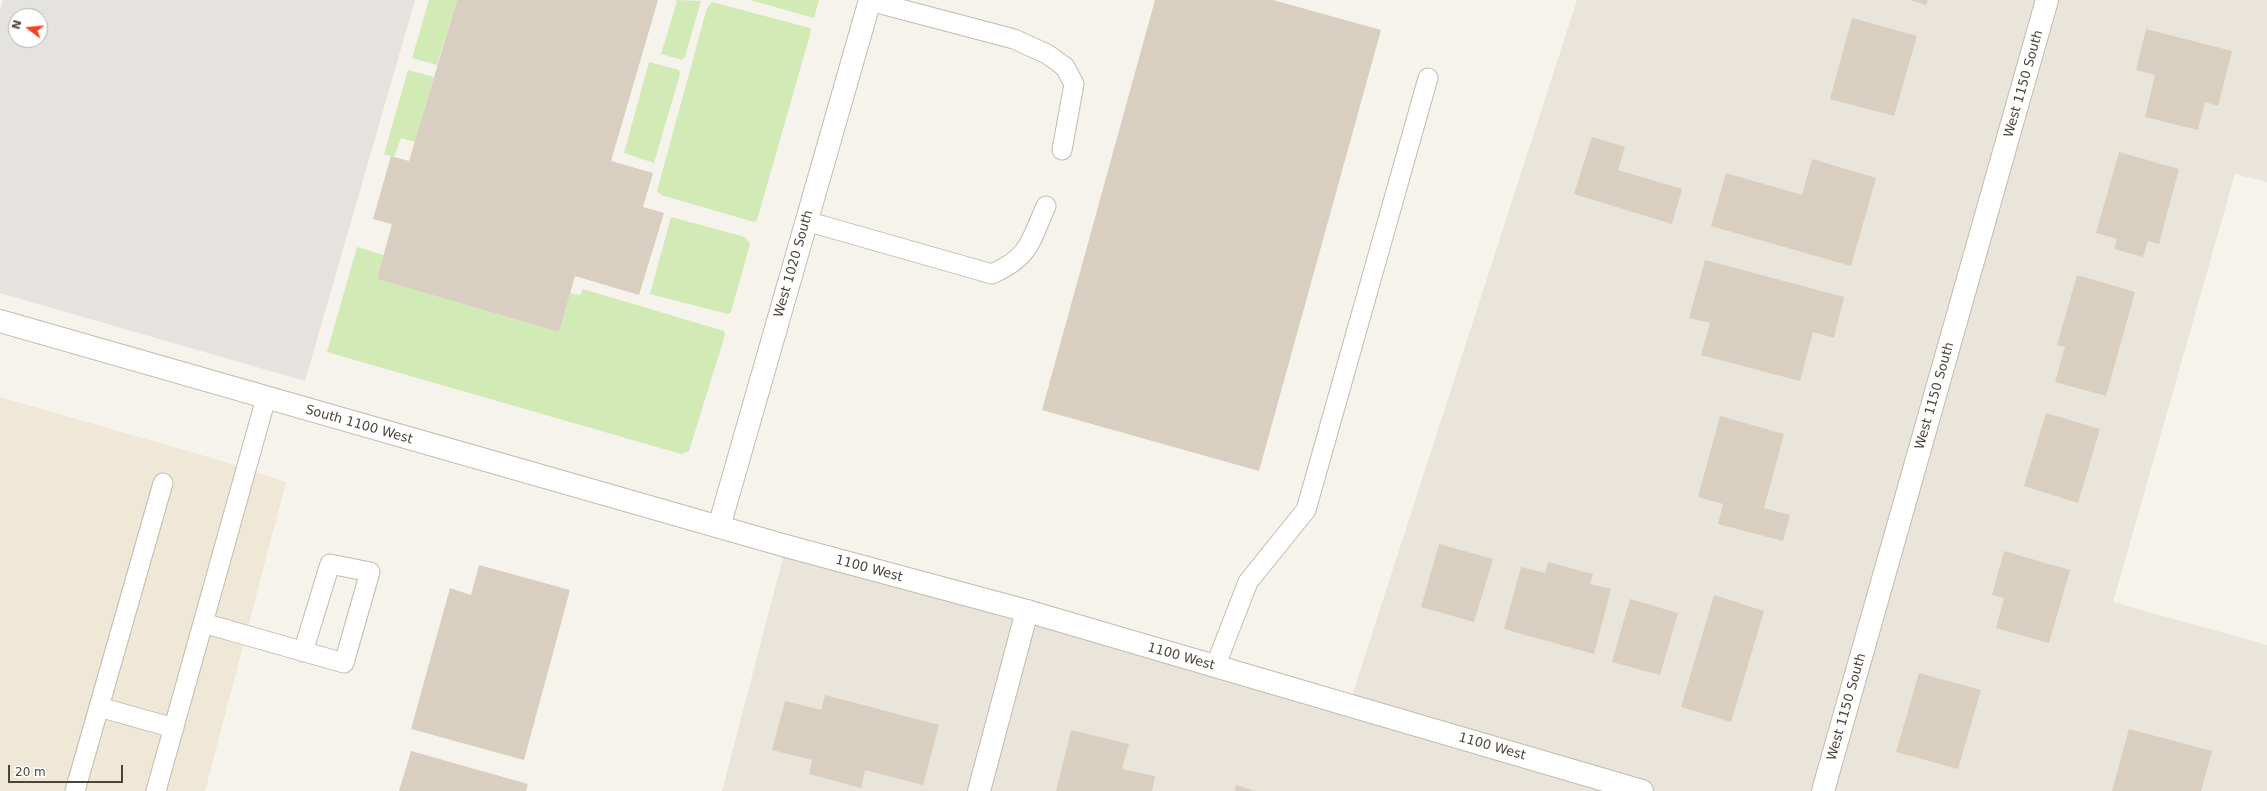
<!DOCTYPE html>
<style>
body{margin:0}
#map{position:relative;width:2267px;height:791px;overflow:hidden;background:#f6f3ec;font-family:"DejaVu Sans",sans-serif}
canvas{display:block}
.north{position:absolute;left:8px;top:8px;width:40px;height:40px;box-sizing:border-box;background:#fff;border:1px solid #b7b4b0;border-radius:50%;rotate:286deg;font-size:11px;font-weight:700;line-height:16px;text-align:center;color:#4b4439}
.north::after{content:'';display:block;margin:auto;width:14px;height:18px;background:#fc3f1d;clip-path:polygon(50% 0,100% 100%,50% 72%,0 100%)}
.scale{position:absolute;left:8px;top:765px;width:115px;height:18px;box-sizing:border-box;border:2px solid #4b4439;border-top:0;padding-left:5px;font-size:12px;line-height:14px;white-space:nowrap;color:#4b4439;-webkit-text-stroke:3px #fff;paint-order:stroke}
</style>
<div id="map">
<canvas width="2267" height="791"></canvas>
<div class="north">N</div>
<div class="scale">20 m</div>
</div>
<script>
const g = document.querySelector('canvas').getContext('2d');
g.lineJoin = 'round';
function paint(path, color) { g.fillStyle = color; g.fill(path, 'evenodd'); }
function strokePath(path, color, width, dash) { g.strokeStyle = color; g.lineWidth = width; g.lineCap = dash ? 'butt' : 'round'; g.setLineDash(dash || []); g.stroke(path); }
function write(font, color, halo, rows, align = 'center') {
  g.font = font + ' "DejaVu Sans",sans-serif'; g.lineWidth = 4; g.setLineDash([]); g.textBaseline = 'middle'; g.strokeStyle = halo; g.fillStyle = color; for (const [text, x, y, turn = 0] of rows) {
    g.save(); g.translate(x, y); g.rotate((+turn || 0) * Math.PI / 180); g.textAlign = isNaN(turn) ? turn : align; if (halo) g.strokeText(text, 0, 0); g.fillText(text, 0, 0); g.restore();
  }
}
paint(new Path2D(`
 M 1577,0 L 2267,0 L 2267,182 L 2235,174 L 2113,602 L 2267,645 L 2267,791 L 722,791 L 786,546 L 1349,705 Z`), '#eae5da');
paint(new Path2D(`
 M 0,397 L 215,459 L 286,482 L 205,791 L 0,791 Z`), '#efe8d6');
paint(new Path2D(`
 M 429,0 L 457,0 L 437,65 L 412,58 Z
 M 674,0 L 701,1 L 685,57 L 682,60 L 661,54 L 677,1 Z
 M 750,0 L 819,0 L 814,18 Z
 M 712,2 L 810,28 L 811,31 L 757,220 L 754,222 L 661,195 L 657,191 L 707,8 Z
 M 649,62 L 679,70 L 680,74 L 654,163 L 624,153 Z
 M 408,70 L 434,77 L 415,142 L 401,138 L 394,157 L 384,154 Z
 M 671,217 L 745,237 L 750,244 L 731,312 L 728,314 L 650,294 Z
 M 357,247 L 384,255 L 377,279 L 559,332 L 570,293 L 580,295 L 583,289 L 724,331 L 725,335 L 689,451 L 681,454 L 327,352 Z`), '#d2eab5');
paint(new Path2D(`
 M 3,0 L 415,0 L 305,381 L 0,293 L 0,11 ZM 16,16 L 40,16 L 40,40 L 16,40 Z`), '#e5e3e0');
paint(new Path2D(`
 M 457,0 L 658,0 L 611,161 L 653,173 L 643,207 L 664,213 L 639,295 L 575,276 L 559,332 L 377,279 L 392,224 L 373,219 L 391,156 L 409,161 Z
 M 1155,0 L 1273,0 L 1381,30 L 1259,471 L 1042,410 Z
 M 1910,0 L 1928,0 L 1926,5 Z
 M 1852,18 L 1917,36 L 1894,116 L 1830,99 Z
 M 2146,29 L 2232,51 L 2218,106 L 2205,102 L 2198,130 L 2145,117 L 2155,75 L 2136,70 Z
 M 1592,137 L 1625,147 L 1618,170 L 1682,189 L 1672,224 L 1574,194 Z
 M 2119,152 L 2179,169 L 2159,244 L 2148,241 L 2143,257 L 2114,249 L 2117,239 L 2096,233 Z
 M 1812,159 L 1876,178 L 1851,266 L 1711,226 L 1726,173 L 1802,195 Z
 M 1705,260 L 1844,297 L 1834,338 L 1813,332 L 1800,381 L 1701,355 L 1710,323 L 1689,318 Z
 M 2077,275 L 2135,292 L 2106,396 L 2055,382 L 2065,347 L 2057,345 Z
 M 2046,413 L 2100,429 L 2078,503 L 2024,486 Z
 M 1720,416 L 1784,434 L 1764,508 L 1790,515 L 1783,541 L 1718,524 L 1723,504 L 1698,497 Z
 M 1439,544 L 1493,559 L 1474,622 L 1421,607 Z
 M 2004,551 L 2070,570 L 2049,643 L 1996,628 L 2004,598 L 1992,595 Z
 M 1548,562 L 1593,574 L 1590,584 L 1611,589 L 1594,654 L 1504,629 L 1521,567 L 1545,573 Z
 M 479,565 L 570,590 L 524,760 L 411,729 L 450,588 L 471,595 Z
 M 1714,595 L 1764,611 L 1731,722 L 1681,707 Z
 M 1630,599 L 1678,613 L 1660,675 L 1612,662 Z
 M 1919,673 L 1981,690 L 1958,769 L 1896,752 Z
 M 825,695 L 939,725 L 923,785 L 865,770 L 861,788 L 809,774 L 812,760 L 772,750 L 785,701 L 821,710 Z
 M 2129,729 L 2212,751 L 2201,791 L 2112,791 Z
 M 1071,730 L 1129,744 L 1122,769 L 1155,776 L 1152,791 L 1056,791 Z
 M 411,751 L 528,784 L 526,791 L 399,791 Z
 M 1236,785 L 1255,791 L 1235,791 Z`), '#d8cfc1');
const service = new Path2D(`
 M 870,1 L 1014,39 L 1047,54 L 1065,67 L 1074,84 L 1062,150
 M 806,221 L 992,274 C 1030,257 1030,242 1046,206
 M 203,623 L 344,663 L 370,572 L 330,564 L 303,652
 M 1215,667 L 1248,582 L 1306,510 L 1428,78
 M 99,707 L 174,728
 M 75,791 L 163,483
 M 156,791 L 266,398`);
const minor = new Path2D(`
 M 719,527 L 870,0
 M 979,791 L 1027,611`);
const tertiary = new Path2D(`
 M 0,321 L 786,546 L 1027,611 L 1642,791
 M 1823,791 L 2047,0`);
strokePath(service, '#c2bbae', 21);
strokePath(minor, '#c2bbae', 24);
strokePath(tertiary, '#c2bbae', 24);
strokePath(service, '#fff', 19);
strokePath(minor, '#fff', 22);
strokePath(tertiary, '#fff', 22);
write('13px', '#4b4439', '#fff', [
 ["West 1150 South",2024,84,-74],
 ["West 1020 South",794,264,-74],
 ["West 1150 South",1935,396,-74],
 ["South 1100 West",359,425,16],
 ["1100 West",869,569,15],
 ["1100 West",1181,657,16],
 ["West 1150 South",1847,707,-74],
 ["1100 West",1492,747,16]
]);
</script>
